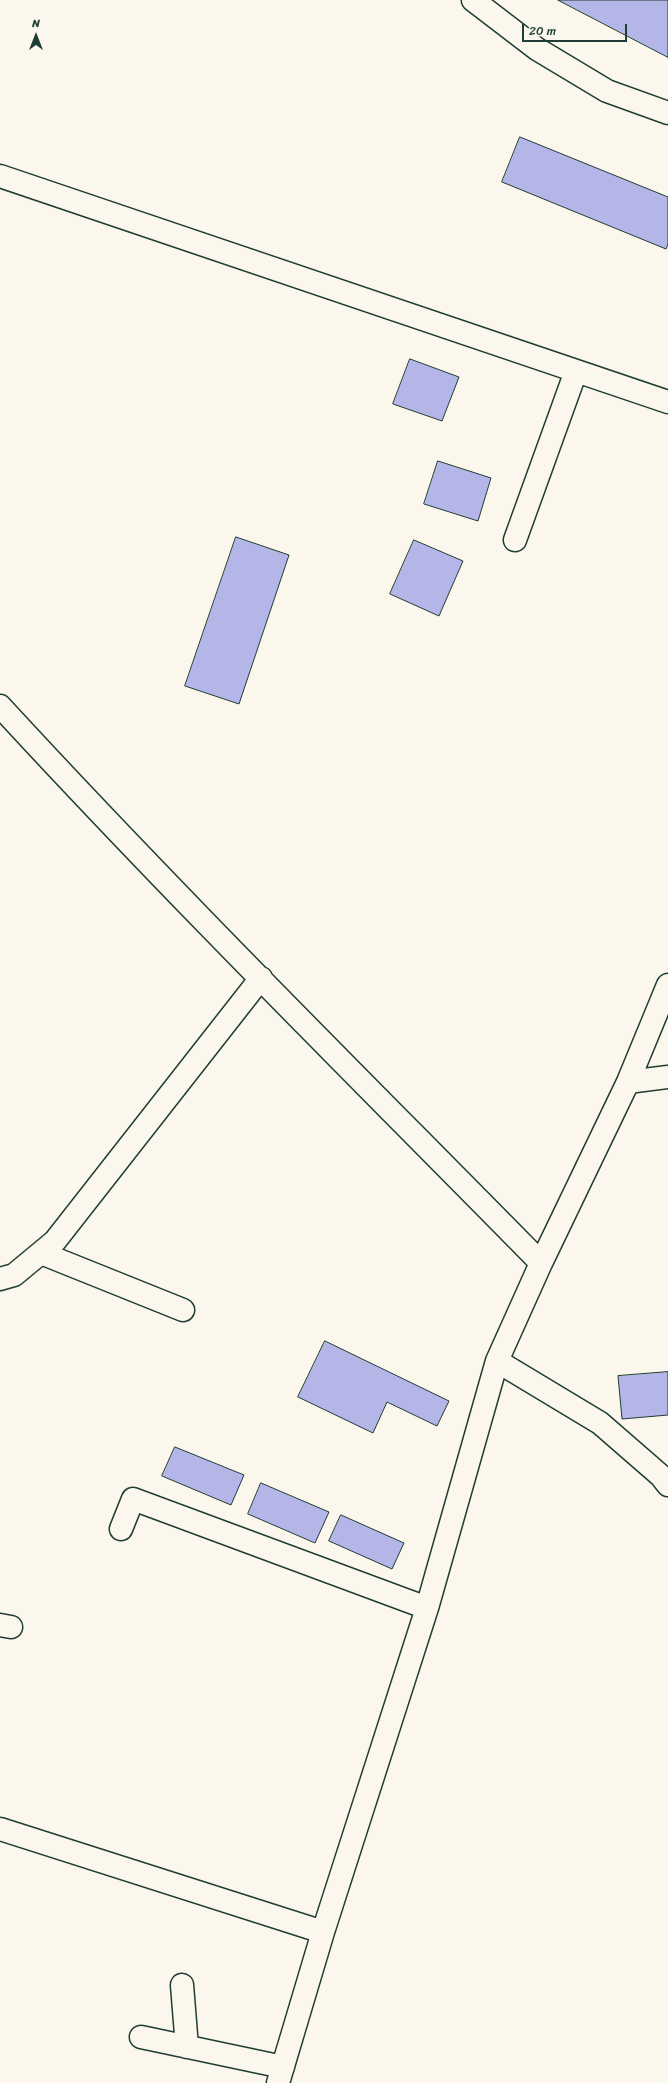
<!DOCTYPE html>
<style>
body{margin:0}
#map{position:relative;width:668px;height:2083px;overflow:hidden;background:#fbf7ec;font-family:Sriracha,sans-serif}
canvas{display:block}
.north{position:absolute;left:16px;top:16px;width:40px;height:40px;-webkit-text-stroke:3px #fbf7ec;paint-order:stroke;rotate:0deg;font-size:11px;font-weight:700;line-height:16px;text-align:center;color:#1f3d34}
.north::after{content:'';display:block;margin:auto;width:14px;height:18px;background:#1f3d34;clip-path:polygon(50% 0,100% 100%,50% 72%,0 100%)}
.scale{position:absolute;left:522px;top:24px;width:105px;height:18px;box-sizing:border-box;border:2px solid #1f3d34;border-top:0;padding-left:5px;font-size:12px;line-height:14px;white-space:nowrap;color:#1f3d34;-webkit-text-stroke:3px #fbf7ec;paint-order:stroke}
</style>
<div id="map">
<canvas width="668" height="2083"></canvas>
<div class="north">N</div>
<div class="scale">20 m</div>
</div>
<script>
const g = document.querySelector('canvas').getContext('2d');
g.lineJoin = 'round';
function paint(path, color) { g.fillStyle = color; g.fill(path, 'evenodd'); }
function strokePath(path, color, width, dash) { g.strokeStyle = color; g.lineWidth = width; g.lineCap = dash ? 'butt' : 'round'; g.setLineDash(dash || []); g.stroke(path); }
const building = new Path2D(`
 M 558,0 L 668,0 L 668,57 Z
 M 520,137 L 668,197 L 668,244 L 666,249 L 502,182 Z
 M 410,359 L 459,377 L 442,421 L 393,404 Z
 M 438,461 L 491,478 L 478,521 L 424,504 Z
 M 236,537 L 289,555 L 239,704 L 185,686 Z
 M 414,540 L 463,561 L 439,616 L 390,594 Z
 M 325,1341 L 449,1401 L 437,1426 L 387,1402 L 373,1433 L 298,1397 Z
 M 668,1372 L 668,1415 L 622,1419 L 618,1376 Z
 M 175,1447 L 244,1475 L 231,1505 L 162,1476 Z
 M 261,1483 L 329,1512 L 315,1543 L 248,1514 Z
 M 341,1515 L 404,1543 L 392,1569 L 329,1541 Z`);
paint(building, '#b4b6e7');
strokePath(building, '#1f3d34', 1);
const street = new Path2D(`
 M 473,0 L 537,49 L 607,91 L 668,113
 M 0,176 L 668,402
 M 515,540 L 576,371
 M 0,706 C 175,896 359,1078 541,1263
 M 628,1082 L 668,1077
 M 41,1253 L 183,1310
 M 0,1279 L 14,1275 L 55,1241 L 261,978
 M 497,1361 L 600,1423 L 661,1476 L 668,1485
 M 121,1529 L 133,1499 L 427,1608
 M 0,1625 L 11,1627
 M 0,1829 L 323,1932
 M 182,1985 L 187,2047
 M 141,2037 L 283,2067
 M 278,2083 L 323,1932 L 427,1608 L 497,1361 L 541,1263 L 628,1082 L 668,985`);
strokePath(street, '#1f3d34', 25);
strokePath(street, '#fbf7ec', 22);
</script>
